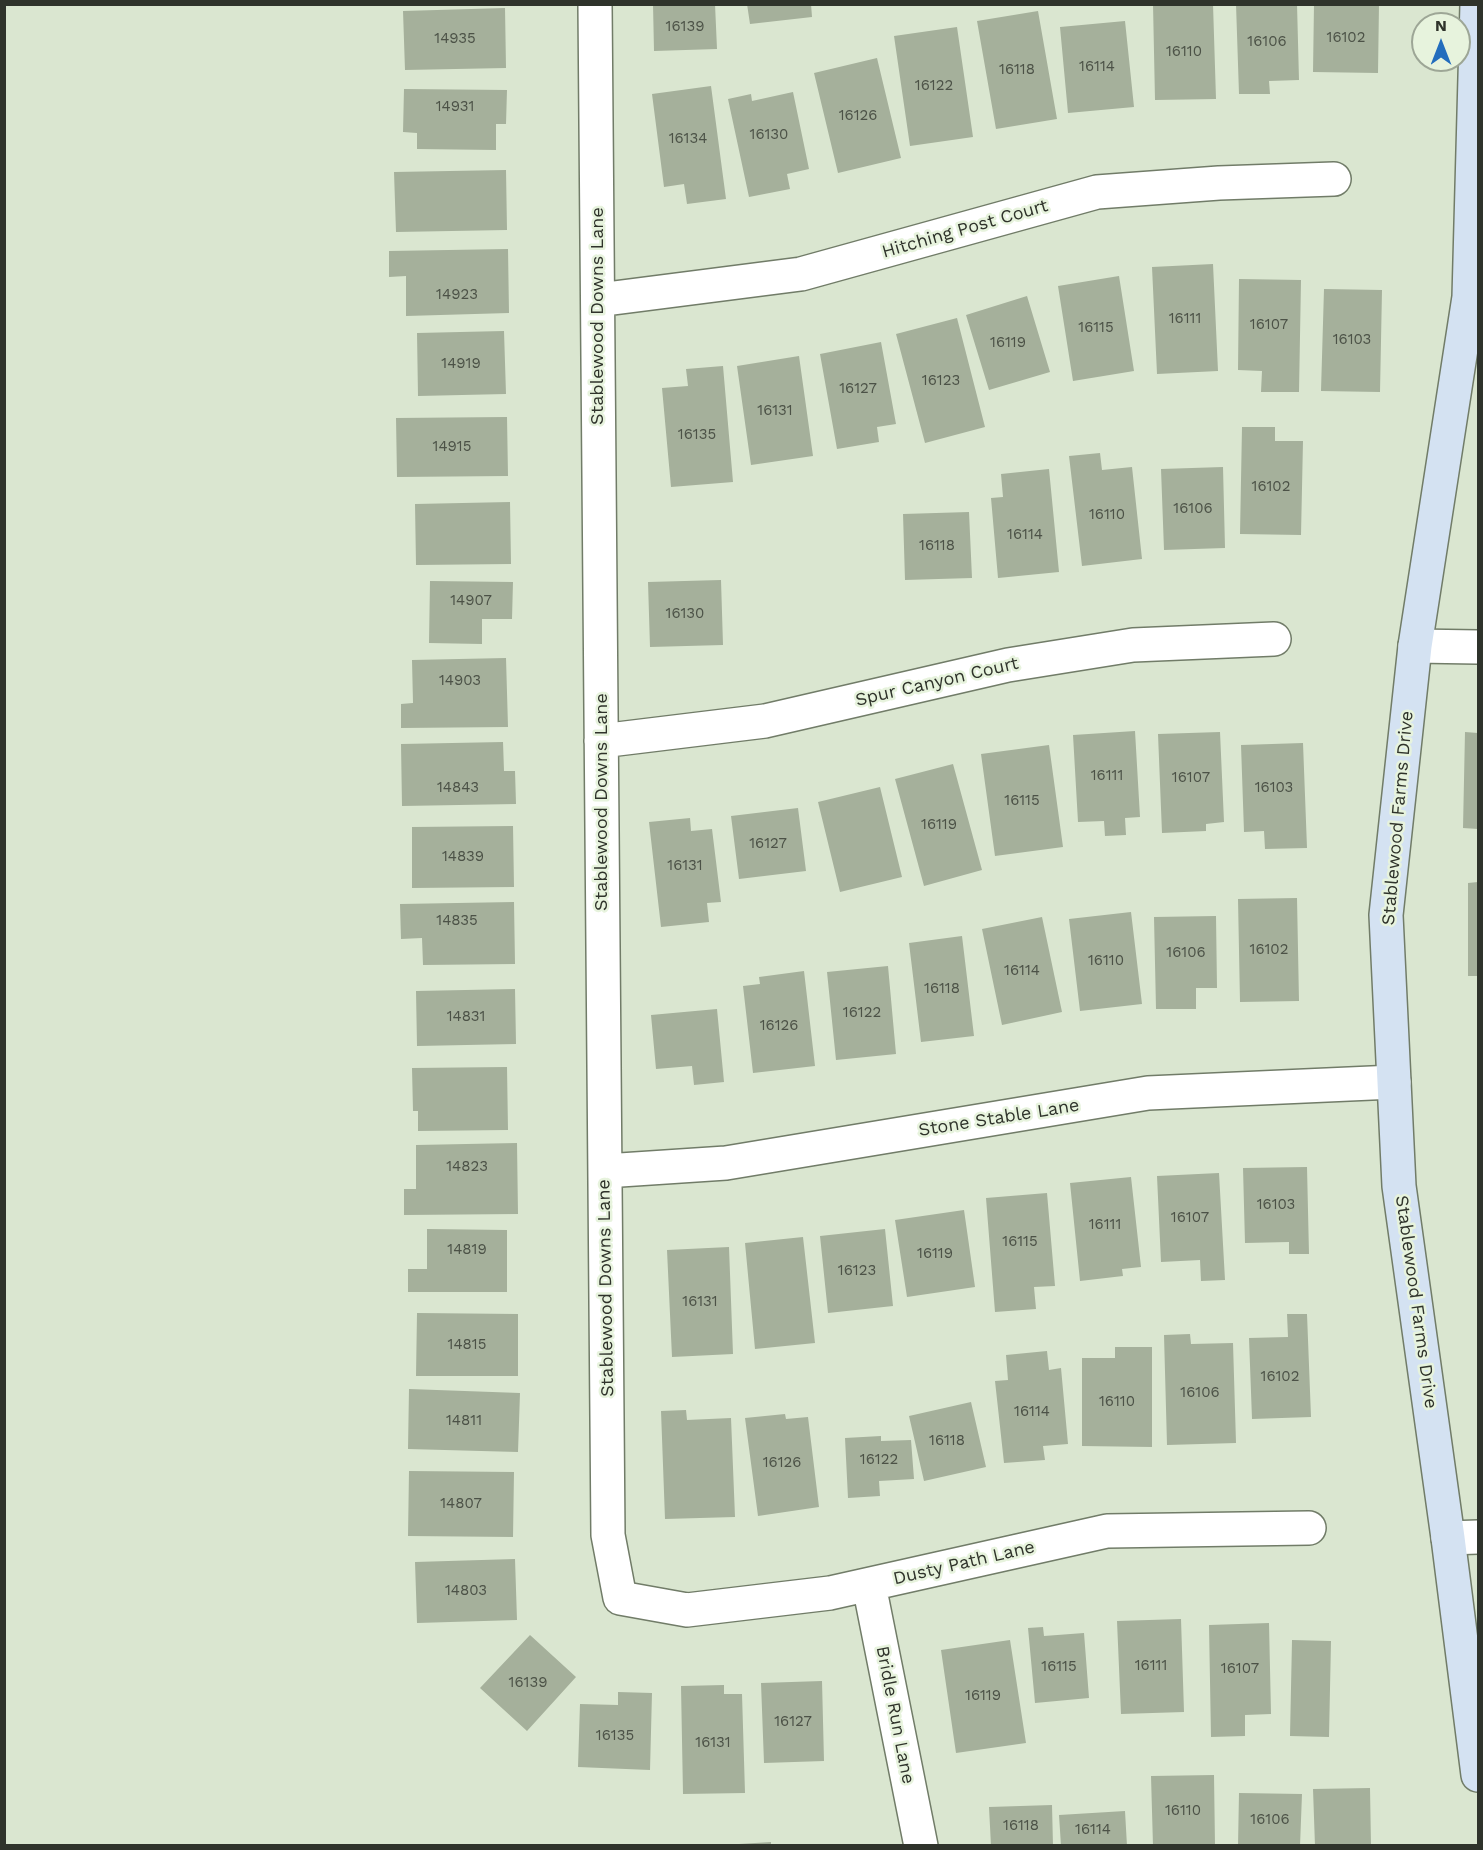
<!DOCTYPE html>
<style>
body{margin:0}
#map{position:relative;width:1483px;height:1850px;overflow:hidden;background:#dae6d0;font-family:"Work Sans",sans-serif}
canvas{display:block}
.frame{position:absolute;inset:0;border:6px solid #2f332b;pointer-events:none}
.north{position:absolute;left:1411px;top:12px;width:60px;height:60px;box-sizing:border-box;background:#e7f3dd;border:2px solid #9da696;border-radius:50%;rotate:0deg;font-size:16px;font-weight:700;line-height:24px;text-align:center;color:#2f332b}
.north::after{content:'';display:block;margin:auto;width:21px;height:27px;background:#236dbd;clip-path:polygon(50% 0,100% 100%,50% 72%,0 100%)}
</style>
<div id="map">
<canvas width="1483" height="1850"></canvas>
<div class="frame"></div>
<div class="north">N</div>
</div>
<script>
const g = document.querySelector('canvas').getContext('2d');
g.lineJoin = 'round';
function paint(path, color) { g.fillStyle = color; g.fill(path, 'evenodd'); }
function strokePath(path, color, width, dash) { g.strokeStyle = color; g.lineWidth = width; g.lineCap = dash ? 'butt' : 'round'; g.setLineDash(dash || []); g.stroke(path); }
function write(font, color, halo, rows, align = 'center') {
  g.font = font + ' "Work Sans",sans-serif'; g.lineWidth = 5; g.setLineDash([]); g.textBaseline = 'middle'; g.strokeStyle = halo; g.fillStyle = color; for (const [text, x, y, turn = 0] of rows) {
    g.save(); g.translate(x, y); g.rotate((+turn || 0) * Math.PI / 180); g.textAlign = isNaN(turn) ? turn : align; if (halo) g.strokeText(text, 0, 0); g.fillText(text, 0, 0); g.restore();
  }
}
paint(new Path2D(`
 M 653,4 L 715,4 L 717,49 L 654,51 Z
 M 747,4 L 811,4 L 812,17 L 750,24 Z
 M 1153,4 L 1213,4 L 1216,99 L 1155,100 Z
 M 1236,4 L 1297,4 L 1299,80 L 1269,81 L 1270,94 L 1239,94 Z
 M 1314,4 L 1379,4 L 1378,73 L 1313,72 Z
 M 505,8 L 506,68 L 405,70 L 403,11 Z
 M 1038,11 L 1057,119 L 996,129 L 977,21 Z
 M 1125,21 L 1134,107 L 1068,113 L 1060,27 Z
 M 957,27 L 973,137 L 910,146 L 894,36 Z
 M 877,58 L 901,158 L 838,173 L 814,73 Z
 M 711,86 L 726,199 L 687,204 L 684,184 L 664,187 L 652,94 Z
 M 404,89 L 507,90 L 506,124 L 496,124 L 496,150 L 417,149 L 417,133 L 403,132 Z
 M 793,92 L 809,169 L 787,174 L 790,189 L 749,197 L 728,99 L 751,94 L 752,101 Z
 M 506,170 L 507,230 L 396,232 L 394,172 Z
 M 508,249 L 509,313 L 406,316 L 406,276 L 389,277 L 389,251 Z
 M 1213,264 L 1218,371 L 1157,374 L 1152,267 Z
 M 1119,276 L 1134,371 L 1073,381 L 1058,286 Z
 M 1239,279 L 1301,280 L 1299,392 L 1261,392 L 1262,371 L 1238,370 Z
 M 1324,289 L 1382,290 L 1380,392 L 1321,391 Z
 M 1027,296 L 1050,372 L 989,390 L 966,315 Z
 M 957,318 L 985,427 L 925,443 L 896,334 Z
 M 504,331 L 506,394 L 418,396 L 417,333 Z
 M 881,342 L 896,424 L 877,427 L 879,442 L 837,449 L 820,354 Z
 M 799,356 L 813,456 L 751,465 L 737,366 Z
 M 723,366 L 733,482 L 671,487 L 662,388 L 688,386 L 686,369 Z
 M 507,417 L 508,476 L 397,477 L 396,418 Z
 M 1242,427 L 1275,427 L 1275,441 L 1303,441 L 1301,535 L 1240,534 Z
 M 1100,453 L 1102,470 L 1132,467 L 1142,559 L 1082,566 L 1069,456 Z
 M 1223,467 L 1225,548 L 1164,550 L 1161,469 Z
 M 1049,469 L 1059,572 L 998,578 L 991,498 L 1003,497 L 1001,474 Z
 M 510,502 L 511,564 L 416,565 L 415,504 Z
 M 969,512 L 972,578 L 905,580 L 903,514 Z
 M 721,580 L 723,645 L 650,647 L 648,582 Z
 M 430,581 L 513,582 L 512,619 L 482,619 L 482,644 L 429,643 Z
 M 506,658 L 508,727 L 401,728 L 401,704 L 413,703 L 412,660 Z
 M 1135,731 L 1140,817 L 1125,818 L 1126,835 L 1105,836 L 1104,821 L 1078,822 L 1073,735 Z
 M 1220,732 L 1224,822 L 1206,824 L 1206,831 L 1162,833 L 1158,734 Z
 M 1465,732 L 1478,733 L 1478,829 L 1463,828 Z
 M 503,742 L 504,771 L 515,771 L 516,804 L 402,806 L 401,744 Z
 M 1303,743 L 1307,848 L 1265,849 L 1264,831 L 1244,832 L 1241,745 Z
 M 1049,745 L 1063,847 L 995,856 L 981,754 Z
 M 953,764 L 982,870 L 924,886 L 895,779 Z
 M 880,787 L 902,877 L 840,892 L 818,802 Z
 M 798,808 L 806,871 L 739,879 L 731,816 Z
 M 690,818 L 691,831 L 712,829 L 721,902 L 707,903 L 709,922 L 661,927 L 649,822 Z
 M 513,826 L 514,887 L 412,888 L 412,827 Z
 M 1478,882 L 1478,976 L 1468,976 L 1468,883 Z
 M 1297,898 L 1299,1001 L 1240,1002 L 1238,899 Z
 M 514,902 L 515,964 L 423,965 L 422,938 L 401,939 L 400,904 Z
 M 1131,912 L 1142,1004 L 1080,1011 L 1069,919 Z
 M 1216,916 L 1217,988 L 1196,988 L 1196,1009 L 1156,1009 L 1154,917 Z
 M 1042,917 L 1062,1012 L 1002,1025 L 982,929 Z
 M 962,936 L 974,1036 L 921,1042 L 909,943 Z
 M 888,966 L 896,1054 L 836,1060 L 827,972 Z
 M 804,971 L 815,1066 L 753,1073 L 743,986 L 760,984 L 759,977 Z
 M 515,989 L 516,1044 L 417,1046 L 416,991 Z
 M 717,1009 L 724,1082 L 694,1085 L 692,1066 L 656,1069 L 651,1015 Z
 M 507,1067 L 508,1130 L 418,1131 L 418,1111 L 413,1111 L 412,1068 Z
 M 517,1143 L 518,1214 L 404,1215 L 404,1189 L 416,1189 L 416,1145 Z
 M 1307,1167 L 1309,1254 L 1289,1254 L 1289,1242 L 1245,1243 L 1243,1168 Z
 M 1219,1173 L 1225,1280 L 1201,1281 L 1200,1260 L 1161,1262 L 1157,1176 Z
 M 1131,1177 L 1141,1267 L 1122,1269 L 1123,1276 L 1080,1281 L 1070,1183 Z
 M 1047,1193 L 1055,1286 L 1034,1287 L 1036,1309 L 995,1312 L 986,1198 Z
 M 964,1210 L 975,1287 L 907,1297 L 895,1220 Z
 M 427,1229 L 507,1230 L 507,1292 L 408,1292 L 408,1269 L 427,1269 Z
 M 885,1229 L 893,1306 L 828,1313 L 820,1236 Z
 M 803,1237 L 815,1343 L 755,1349 L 745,1243 Z
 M 729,1247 L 733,1354 L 672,1357 L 667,1250 Z
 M 417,1313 L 518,1314 L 518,1376 L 416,1376 Z
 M 1287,1314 L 1307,1314 L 1311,1417 L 1252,1419 L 1249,1338 L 1288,1337 Z
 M 1190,1334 L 1191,1344 L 1233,1343 L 1236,1443 L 1167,1445 L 1164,1335 Z
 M 1115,1347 L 1152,1347 L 1152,1447 L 1082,1446 L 1082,1358 L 1115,1358 Z
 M 1047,1351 L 1049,1370 L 1061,1368 L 1068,1444 L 1043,1446 L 1045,1460 L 1004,1463 L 995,1381 L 1008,1380 L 1006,1355 Z
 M 409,1389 L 520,1393 L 518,1452 L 408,1449 Z
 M 971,1402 L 986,1467 L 924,1481 L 909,1416 Z
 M 686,1410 L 687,1420 L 731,1418 L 735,1517 L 665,1519 L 661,1411 Z
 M 785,1414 L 786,1419 L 808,1417 L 819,1507 L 758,1516 L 745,1418 Z
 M 881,1436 L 881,1441 L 911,1440 L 914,1479 L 879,1481 L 880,1496 L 848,1498 L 845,1438 Z
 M 409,1471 L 514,1472 L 513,1537 L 408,1536 Z
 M 515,1559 L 517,1620 L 417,1623 L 415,1562 Z
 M 1181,1619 L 1184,1712 L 1121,1714 L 1117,1621 Z
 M 1269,1623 L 1271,1714 L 1245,1715 L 1245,1736 L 1211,1737 L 1209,1625 Z
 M 1043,1627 L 1044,1636 L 1084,1633 L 1089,1698 L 1035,1703 L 1028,1628 Z
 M 530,1635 L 576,1677 L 527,1731 L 480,1688 Z
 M 1010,1640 L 1026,1743 L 956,1753 L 941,1650 Z
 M 1292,1640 L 1331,1641 L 1329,1737 L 1290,1736 Z
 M 822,1681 L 824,1761 L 764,1763 L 761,1683 Z
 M 724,1685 L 724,1694 L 742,1694 L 745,1793 L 683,1794 L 681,1686 Z
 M 618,1692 L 652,1693 L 650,1770 L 578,1767 L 580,1704 L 618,1705 Z
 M 1214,1775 L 1215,1846 L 1153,1846 L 1151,1776 Z
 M 1370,1788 L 1371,1846 L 1315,1846 L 1313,1789 Z
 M 1239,1793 L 1302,1794 L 1300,1846 L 1238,1846 Z
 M 1052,1805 L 1053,1846 L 991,1846 L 989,1807 Z
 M 1125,1811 L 1127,1846 L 1061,1846 L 1059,1815 Z
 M 771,1842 L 771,1846 L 739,1846 L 739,1844 Z`), '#a5b09b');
const street = new Path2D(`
 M 595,4 L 608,1535 L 620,1598 L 687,1610 L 830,1593 L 1107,1531 L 1309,1528
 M 598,300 L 801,274 L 1097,192 L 1219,183 L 1334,179
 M 1415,646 L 1478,647
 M 601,741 L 765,721 L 1008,665 L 1133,645 L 1274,639
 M 605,1171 L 726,1163 L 1148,1093 L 1394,1082
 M 1448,1538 L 1478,1537
 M 869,1585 L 921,1846`);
const secondary = new Path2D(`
 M 1477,4 L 1469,297 L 1415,646 L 1386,915 L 1399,1186 L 1448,1538 L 1478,1775`);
strokePath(street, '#717c68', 36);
strokePath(secondary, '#717c68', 36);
strokePath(street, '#fff', 33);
strokePath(secondary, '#d4e2f2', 33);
write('15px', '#4c5247', null, [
 ["16139",685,27],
 ["16102",1346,38],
 ["14935",455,39],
 ["16106",1267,42],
 ["16110",1184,52],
 ["16114",1097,67],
 ["16118",1017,70],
 ["16122",934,86],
 ["14931",455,107],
 ["16126",858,116],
 ["16130",769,135],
 ["16134",688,139],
 ["14923",457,295],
 ["16111",1185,319],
 ["16107",1269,325],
 ["16115",1096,328],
 ["16103",1352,340],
 ["16119",1008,343],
 ["14919",461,364],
 ["16123",941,381],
 ["16127",858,389],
 ["16131",775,411],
 ["16135",697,435],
 ["14915",452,447],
 ["16102",1271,487],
 ["16106",1193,509],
 ["16110",1107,515],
 ["16114",1025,535],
 ["16118",937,546],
 ["14907",471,601],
 ["16130",685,614],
 ["14903",460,681],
 ["16111",1107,776],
 ["16107",1191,778],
 ["14843",458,788],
 ["16103",1274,788],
 ["16115",1022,801],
 ["16119",939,825],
 ["16127",768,844],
 ["14839",463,857],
 ["16131",685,866],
 ["14835",457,921],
 ["16102",1269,950],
 ["16106",1186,953],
 ["16110",1106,961],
 ["16114",1022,971],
 ["16118",942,989],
 ["16122",862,1013],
 ["14831",466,1017],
 ["16126",779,1026],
 ["14823",467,1167],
 ["16103",1276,1205],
 ["16107",1190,1218],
 ["16111",1105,1225],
 ["16115",1020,1242],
 ["14819",467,1250],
 ["16119",935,1254],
 ["16123",857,1271],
 ["16131",700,1302],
 ["14815",467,1345],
 ["16102",1280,1377],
 ["16106",1200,1393],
 ["16110",1117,1402],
 ["16114",1032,1412],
 ["14811",464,1421],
 ["16118",947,1441],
 ["16122",879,1460],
 ["16126",782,1463],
 ["14807",461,1504],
 ["14803",466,1591],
 ["16111",1151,1666],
 ["16115",1059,1667],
 ["16107",1240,1669],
 ["16139",528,1683],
 ["16119",983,1696],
 ["16127",793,1722],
 ["16135",615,1736],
 ["16131",713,1743],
 ["16110",1183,1811],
 ["16106",1270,1820],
 ["16118",1021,1826],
 ["16114",1093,1830]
]);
write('18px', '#2f332b', '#e7f3dd', [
 ["Hitching Post Court",965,229,-16],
 ["Stablewood Downs Lane",598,316,-90],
 ["Spur Canyon Court",937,682,-13],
 ["Stablewood Downs Lane",602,802,-90],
 ["Stablewood Farms Drive",1398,818,-85],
 ["Stone Stable Lane",999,1118,-9],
 ["Stablewood Downs Lane",606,1288,-91],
 ["Stablewood Farms Drive",1416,1302,82],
 ["Dusty Path Lane",964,1563,-13],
 ["Bridle Run Lane",895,1715,79]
]);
</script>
